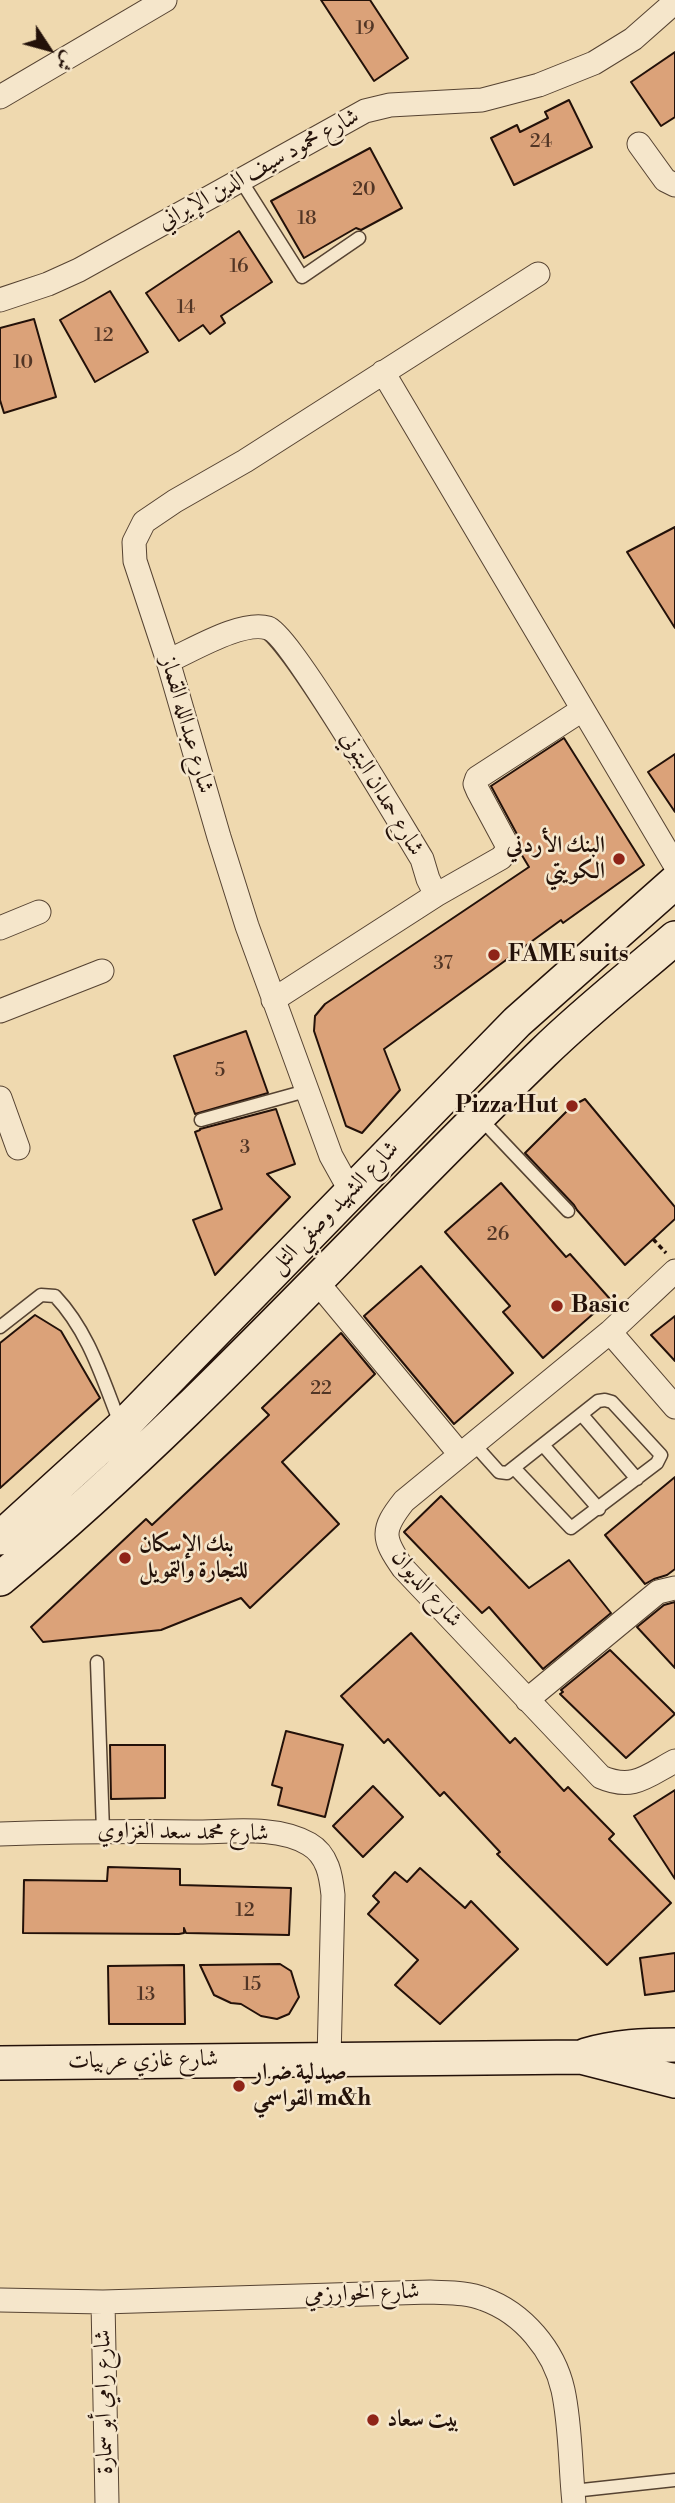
<!DOCTYPE html>
<meta charset="utf-8">
<style>
body{margin:0}
#map{position:relative;width:675px;height:2503px;overflow:hidden;background:#efd9af;font-family:"Libre Bodoni",Amiri,serif}
canvas{display:block}
.north{position:absolute;left:14px;top:14px;width:70px;height:70px;-webkit-text-stroke:5px #f5e6cb;paint-order:stroke;rotate:126deg;font-size:19px;font-weight:700;line-height:28px;text-align:center;color:#231109}
.north::after{content:'';display:block;margin:auto;width:24px;height:32px;background:#231109;clip-path:polygon(50% 0,100% 100%,50% 72%,0 100%)}
</style>
<div id="map">
<canvas width="675" height="2503"></canvas>
<div class="north">ش</div>
</div>
<script>
const g = document.querySelector('canvas').getContext('2d');
g.lineJoin = 'round';
function paint(path, color) { g.fillStyle = color; g.fill(path, 'evenodd'); }
function strokePath(path, color, width, dash) { g.strokeStyle = color; g.lineWidth = width; g.lineCap = dash ? 'butt' : 'round'; g.setLineDash(dash || []); g.stroke(path); }
function write(font, color, halo, rows, align = 'center') {
  g.font = font + ' "Libre Bodoni",Amiri,serif'; g.lineWidth = 5; g.setLineDash([]); g.textBaseline = 'middle'; g.strokeStyle = halo; g.fillStyle = color; for (const [text, x, y, turn = 0] of rows) {
    g.save(); g.translate(x, y); g.rotate((+turn || 0) * Math.PI / 180); g.textAlign = isNaN(turn) ? turn : align; if (halo) g.strokeText(text, 0, 0); g.fillText(text, 0, 0); g.restore();
  }
}
const building = new Path2D(`
 M 321,0 L 370,0 L 408,58 L 374,81 Z
 M 675,52 L 675,117 L 661,126 L 631,82 Z
 M 569,100 L 592,147 L 514,185 L 491,138 L 517,125 L 520,132 L 548,118 L 545,112 Z
 M 370,148 L 402,208 L 361,230 L 356,228 L 304,258 L 271,201 Z
 M 239,231 L 272,282 L 221,316 L 225,323 L 210,334 L 203,325 L 179,341 L 146,293 Z
 M 110,291 L 148,352 L 95,382 L 60,320 Z
 M 34,319 L 56,397 L 4,413 L 0,400 L 0,328 Z
 M 675,527 L 675,628 L 627,552 Z
 M 564,738 L 644,865 L 563,923 L 561,920 L 384,1049 L 400,1090 L 362,1133 L 346,1126 L 314,1031 L 315,1016 L 325,1004 L 529,867 L 520,852 L 519,838 L 491,786 Z
 M 675,754 L 675,812 L 648,772 Z
 M 246,1031 L 268,1093 L 195,1114 L 174,1056 Z
 M 585,1099 L 675,1207 L 675,1219 L 625,1265 L 577,1210 L 574,1205 L 525,1153 L 572,1106 Z
 M 276,1109 L 295,1164 L 267,1174 L 290,1197 L 215,1275 L 193,1220 L 222,1209 L 195,1132 L 200,1130 L 200,1129 Z
 M 501,1183 L 566,1257 L 570,1254 L 610,1299 L 543,1358 L 503,1312 L 510,1306 L 445,1232 Z
 M 421,1266 L 513,1373 L 454,1424 L 364,1316 Z
 M 35,1315 L 61,1331 L 100,1398 L 0,1488 L 0,1343 Z
 M 675,1316 L 675,1361 L 651,1335 Z
 M 341,1333 L 375,1374 L 282,1462 L 339,1524 L 250,1608 L 241,1598 L 161,1630 L 43,1642 L 31,1627 L 146,1519 L 152,1525 L 269,1415 L 262,1408 Z
 M 675,1477 L 675,1569 L 667,1575 L 654,1579 L 645,1584 L 605,1535 Z
 M 441,1496 L 529,1588 L 569,1560 L 611,1613 L 543,1669 L 489,1607 L 482,1613 L 404,1532 Z
 M 675,1602 L 675,1668 L 637,1627 L 664,1605 Z
 M 411,1633 L 510,1743 L 515,1738 L 564,1791 L 568,1787 L 614,1834 L 609,1839 L 671,1903 L 607,1965 L 497,1854 L 500,1852 L 444,1792 L 440,1796 L 388,1739 L 384,1743 L 341,1696 Z
 M 610,1650 L 675,1714 L 626,1758 L 560,1694 L 563,1692 L 561,1690 Z
 M 286,1731 L 343,1745 L 325,1817 L 278,1805 L 282,1788 L 272,1785 Z
 M 110,1745 L 165,1745 L 165,1798 L 111,1799 Z
 M 373,1786 L 403,1817 L 363,1857 L 333,1826 Z
 M 675,1790 L 675,1879 L 634,1816 Z
 M 108,1867 L 180,1869 L 180,1885 L 291,1888 L 289,1935 L 186,1933 L 184,1928 L 184,1933 L 179,1934 L 23,1933 L 24,1880 L 107,1881 Z
 M 420,1868 L 465,1908 L 471,1901 L 518,1949 L 440,2024 L 395,1985 L 418,1960 L 368,1914 L 379,1902 L 373,1896 L 395,1872 L 407,1882 Z
 M 675,1953 L 675,1991 L 645,1995 L 640,1958 Z
 M 280,1964 L 291,1971 L 299,1997 L 289,2014 L 277,2019 L 261,2016 L 241,2004 L 231,2003 L 214,1995 L 200,1965 Z
 M 184,1965 L 185,2024 L 109,2024 L 108,1966 Z`);
paint(building, '#dba279');
strokePath(building, '#231109', 2);
const lane = new Path2D(`
 M 240,179 L 302,277 L 359,238
 M 480,1118 L 568,1211
 M 201,1120 L 306,1091
 M 0,1327 L 41,1295 L 55,1296 C 89,1332 102,1378 120,1423
 M 582,1415 L 637,1479
 M 473,1443 L 499,1472 L 507,1473 L 598,1401 L 605,1400 L 612,1402 L 661,1455 L 657,1463 L 571,1528 L 514,1468
 M 543,1445 L 599,1509
 M 97,1662 L 103,1831
 M 573,2491 L 675,2480`);
const street = new Path2D(`
 M 0,97 L 165,0
 M 639,144 L 665,180 L 675,185
 M 0,300 L 48,284 L 79,270 L 365,111 L 390,105 L 482,100 L 539,85 L 594,63 L 633,39 L 675,2
 M 383,372 L 675,865
 M 168,661 C 193,650 242,620 268,628 C 289,634 403,828 422,859 L 428,879 L 436,895 L 273,1000
 M 436,895 L 501,858 L 506,852 L 507,845 L 478,791 L 475,784 L 477,778 L 582,710
 M 0,928 L 39,912
 M 0,1011 L 102,971
 M 0,1098 L 18,1148
 M 351,1192 L 331,1156 L 247,926 L 219,837 L 168,661 L 135,561 L 134,542 L 144,522 L 175,501 L 245,461 L 538,274
 M 675,1271 L 610,1332 L 404,1501 C 381,1530 382,1538 403,1568 L 601,1777 C 633,1791 647,1776 675,1761
 M 317,1282 L 459,1453
 M 610,1332 L 675,1407
 M 527,1700 L 658,1592 L 675,1588
 M 0,1834 C 65,1832 129,1831 193,1832 C 230,1832 277,1825 309,1844 C 328,1855 331,1876 333,1895 L 329,2059
 M 0,2300 L 103,2302 L 430,2292 C 448,2293 467,2292 484,2299 C 523,2313 554,2350 563,2390 C 571,2427 570,2465 574,2503
 M 103,2302 L 107,2503`);
const secondary = new Path2D(`
 M 0,1538 L 122,1427 L 517,1022 L 675,882
 M 0,1579 C 195,1418 362,1228 543,1053 C 585,1012 631,976 675,938
 M 586,2055 C 616,2046 644,2045 675,2045
 M 0,2063 L 581,2057 L 675,2081`);
strokePath(lane, '#564332', 15);
strokePath(street, '#564332', 25);
strokePath(secondary, '#231109', 36);
strokePath(new Path2D(`
 M 653,1239 L 666,1253`), '#231109', 3.5, [5, 3.5]);
strokePath(lane, '#f5e6cb', 12);
strokePath(street, '#f5e6cb', 23);
strokePath(secondary, '#f5e6cb', 33);
for (const [x, y, r, color] of [
 [619,859,7,"#8f2418"],
 [494,955,7,"#8f2418"],
 [572,1106,7,"#8f2418"],
 [557,1306,7,"#8f2418"],
 [125,1558,7,"#8f2418"],
 [239,2086,7,"#8f2418"],
 [373,2420,7,"#8f2418"]
]) { const dot = new Path2D(); dot.arc(x, y, r, 0, 2 * Math.PI); g.fillStyle = color; g.fill(dot); strokePath(dot, '#f5e6cb', 2.5); }
write('19px', '#513525', null, [
 ["19",365,29],
 ["24",541,142],
 ["20",364,190],
 ["18",307,219],
 ["16",239,267],
 ["14",186,308],
 ["12",104,336],
 ["10",23,363],
 ["37",443,964],
 ["5",220,1071],
 ["3",245,1148],
 ["26",498,1235],
 ["22",321,1389],
 ["12",245,1911],
 ["15",252,1985],
 ["13",146,1995]
]);
write('23px', '#231109', '#f5e6cb', [
 ["شارع محمود سيف الدين الإيراني",259,170,-29],
 ["شارع عبدالله القماز",186,725,74],
 ["شارع حمدان البتوني",381,794,59],
 ["شارع الشهيد وصفي التل",335,1208,-46],
 ["شارع الديوان",426,1589,49],
 ["شارع محمد سعد الغزاوي",183,1833,1],
 ["شارع غازي عربيات",143,2061,-1],
 ["شارع الخوارزمي",362,2294,-2],
 ["شارع رامي أبو سمارة",105,2402,-91]
]);
write('bold 23px', '#231109', '#f5e6cb', [
 ["البنك الأردني",605,846,"right"],
 ["الكويتي",605,872,"right"],
 ["FAME suits",508,955],
 ["Pizza Hut",558,1106,"right"],
 ["Basic",571,1306],
 ["بنك الإسكان",139,1545],
 ["للتجارة والتمويل",139,1571],
 ["صيدلية ضرار",253,2073],
 ["القواسمي m&h",253,2099],
 ["بيت سعاد",387,2420]
], 'left');
</script>
